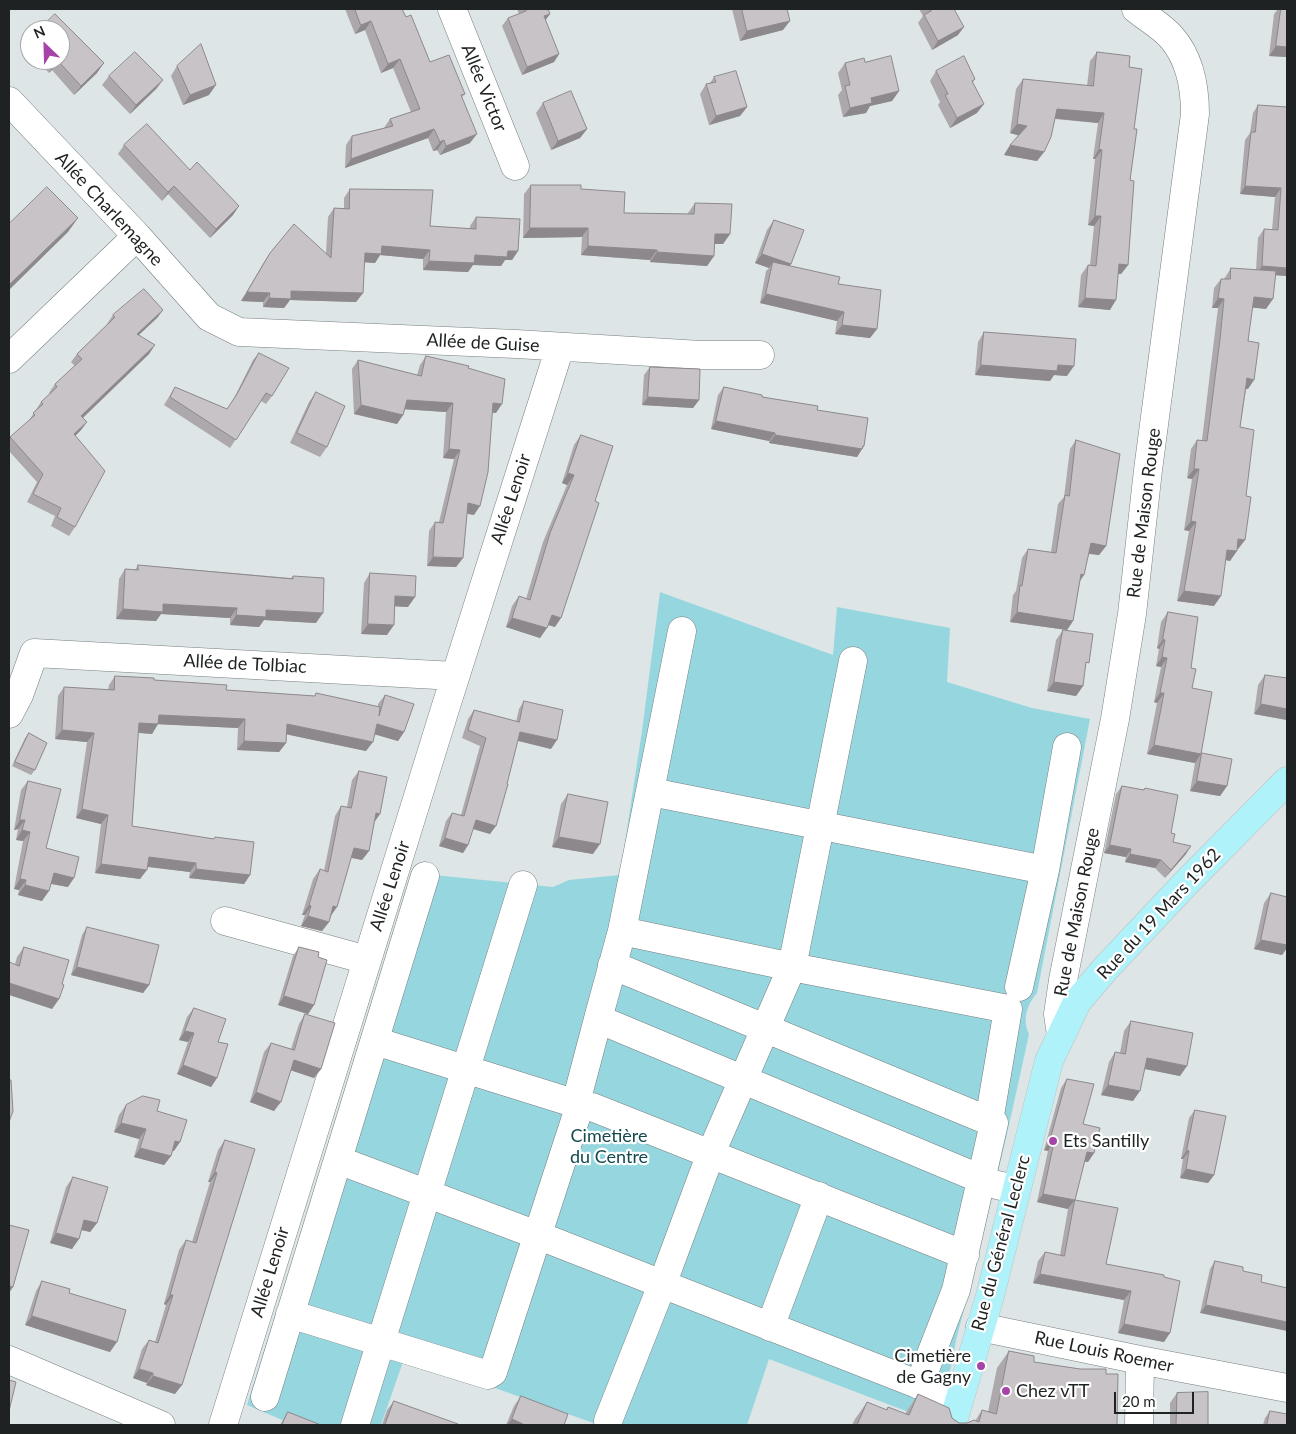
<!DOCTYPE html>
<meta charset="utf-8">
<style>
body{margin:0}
#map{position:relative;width:1296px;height:1434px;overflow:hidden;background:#dde5e6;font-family:Lato,sans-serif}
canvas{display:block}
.frame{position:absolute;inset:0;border:10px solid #1f2222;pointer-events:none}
.north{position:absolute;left:20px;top:20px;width:50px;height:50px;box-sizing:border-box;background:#fff;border:1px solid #a5a7a7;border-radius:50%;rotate:336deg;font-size:14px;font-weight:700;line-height:20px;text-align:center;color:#1f2222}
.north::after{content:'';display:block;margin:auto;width:18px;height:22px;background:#a643a9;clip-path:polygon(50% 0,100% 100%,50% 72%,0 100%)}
.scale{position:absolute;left:1114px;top:1392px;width:80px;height:22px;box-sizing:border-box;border:2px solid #1f2222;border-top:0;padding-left:6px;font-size:15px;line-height:18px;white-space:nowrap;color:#1f2222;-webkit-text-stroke:4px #fff;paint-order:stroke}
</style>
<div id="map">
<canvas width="1296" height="1434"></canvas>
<div class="frame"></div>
<div class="north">N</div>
<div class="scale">20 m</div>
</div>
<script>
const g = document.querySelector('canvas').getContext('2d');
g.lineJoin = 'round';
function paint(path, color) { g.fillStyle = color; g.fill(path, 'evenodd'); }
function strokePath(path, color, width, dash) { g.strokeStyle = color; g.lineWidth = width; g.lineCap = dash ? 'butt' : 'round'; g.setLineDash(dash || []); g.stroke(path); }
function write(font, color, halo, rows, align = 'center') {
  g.font = font + ' Lato,sans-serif'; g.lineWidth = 4.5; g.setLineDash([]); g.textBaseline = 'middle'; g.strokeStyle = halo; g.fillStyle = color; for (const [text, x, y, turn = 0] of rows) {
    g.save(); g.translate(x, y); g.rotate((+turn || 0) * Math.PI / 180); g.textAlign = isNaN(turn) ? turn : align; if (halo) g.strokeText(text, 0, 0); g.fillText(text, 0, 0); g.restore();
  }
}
paint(new Path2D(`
 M 660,592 L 833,655 L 837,607 L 950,628 L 947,682 L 1032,708 L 1090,719 L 1037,993 C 1027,1005 1022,1019 1029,1034 C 1007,1137 983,1239 956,1340 L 952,1363 L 935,1424 L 906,1411 L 769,1359 L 747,1425 L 599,1425 L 405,1356 L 381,1425 L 294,1425 L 247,1405 L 414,873 L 553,887 L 569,880 L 620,875 L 642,731 Z`), '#96d7df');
const minor = new Path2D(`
 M 452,9 L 515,166
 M 9,101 L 137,236 L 209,317 L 239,332 L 516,344 L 701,355 L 760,355
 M 9,359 L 137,236
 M 9,714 L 19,695 L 34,653 L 455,676
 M 651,792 L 1045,870
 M 225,921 L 367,960
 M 622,931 L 792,967 L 1008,1009 L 989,1121
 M 612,965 L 994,1123 L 956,1290 L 919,1385
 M 1019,987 L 1045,870 L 1067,747
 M 598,1019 L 622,931 L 682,631
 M 1061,1035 L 1058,1014 L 1063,980 L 1115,719 L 1132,614 L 1148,470 L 1195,114 C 1195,87 1190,59 1172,38 C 1163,27 1147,18 1136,9
 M 338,1160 L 537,1235 L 958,1400
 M 965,1255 L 592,1107 L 580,1105 L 579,1091 L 598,1019 L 981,1179 L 997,1185 L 1015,1189
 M 290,1314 L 488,1375 L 493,1372 L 580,1105 L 375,1041
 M 770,1327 L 819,1196
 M 980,1327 L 1140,1360 L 1287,1388
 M 9,1360 L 161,1425
 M 265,1397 L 425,876
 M 608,1421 L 662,1285 L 711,1153 L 792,967 L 853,661
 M 223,1425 L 445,709 L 560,347
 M 355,1425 L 523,885
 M 1139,1425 L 1140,1360`);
const major = new Path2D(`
 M 952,1425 L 990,1296 L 1049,1061 L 1077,1002 L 1106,968 L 1186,883 L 1287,781`);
strokePath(minor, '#787f80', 29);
strokePath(major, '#c0c1c1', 29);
strokePath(minor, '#fff', 28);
strokePath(major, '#b0f2fa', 28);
paint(new Path2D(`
 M 345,9 L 402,9 L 406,17 L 430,62 L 465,94 L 462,97 L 470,143 L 440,155 L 437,150 L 433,151 L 428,138 L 345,168 L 346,145 L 352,136 L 384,128 L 390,119 L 411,112 L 393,68 L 381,73 L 365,30 L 355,34 Z
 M 517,9 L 548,9 L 545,20 L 559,54 L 554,62 L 522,75 L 502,26 L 508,18 L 519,14 Z
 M 732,9 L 787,9 L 783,30 L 740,41 Z
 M 919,9 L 954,9 L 958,35 L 932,50 L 918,23 L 923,16 Z
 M 1278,9 L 1287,9 L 1287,57 L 1269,56 L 1274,14 Z
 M 30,39 L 30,53 L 24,47 Z
 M 1097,52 L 1129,67 L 1134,129 L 1130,180 L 1128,265 L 1121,274 L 1118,274 L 1110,310 L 1078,307 L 1081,275 L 1088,265 L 1090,265 L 1094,226 L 1088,225 L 1095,159 L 1093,159 L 1098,123 L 1055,119 L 1044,152 L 1037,161 L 1004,155 L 1019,135 L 1010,133 L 1016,89 L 1023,79 L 1087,86 L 1090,61 Z
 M 37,60 L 60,60 L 97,73 L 74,95 L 52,70 L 49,73 Z
 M 865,62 L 899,91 L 892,101 L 870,106 L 866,113 L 843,117 L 838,95 L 842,90 L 838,73 L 845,63 Z
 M 177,66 L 209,95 L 183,105 L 171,76 Z
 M 936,71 L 975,79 L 973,82 L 977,113 L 950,128 L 938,105 L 940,102 L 930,81 Z
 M 109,76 L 163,80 L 156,89 L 130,114 L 102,85 Z
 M 714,77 L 747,107 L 740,116 L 709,125 L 700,94 L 706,84 L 710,83 Z
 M 543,103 L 587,129 L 580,138 L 551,150 L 536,113 Z
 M 1258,105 L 1287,107 L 1287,276 L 1276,275 L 1266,309 L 1252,307 L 1248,341 L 1248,389 L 1246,389 L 1240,427 L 1246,496 L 1245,540 L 1238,549 L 1237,549 L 1230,561 L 1226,560 L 1214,606 L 1177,601 L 1189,531 L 1184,530 L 1192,479 L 1187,478 L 1191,449 L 1197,440 L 1202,440 L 1213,348 L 1218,308 L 1212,308 L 1214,288 L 1221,279 L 1224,279 L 1231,268 L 1256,270 L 1258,238 L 1264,229 L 1272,230 L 1275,197 L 1240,194 L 1245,140 L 1250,133 L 1253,113 Z
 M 124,145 L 190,170 L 233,215 L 210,238 L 168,194 L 162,201 L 118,154 Z
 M 531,185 L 581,189 L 624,213 L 688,214 L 688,213 L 695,203 L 730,234 L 723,244 L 714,244 L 714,256 L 707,266 L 650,262 L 650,260 L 581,255 L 582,237 L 523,238 L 524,194 Z
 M 350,189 L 430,226 L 470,229 L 470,226 L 476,217 L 518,251 L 512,260 L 505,260 L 501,266 L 473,265 L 468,272 L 423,270 L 423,259 L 380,255 L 375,263 L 364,262 L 363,293 L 356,302 L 290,300 L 284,308 L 263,307 L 263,302 L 241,301 L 264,262 L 270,253 L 326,253 L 328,217 L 334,208 L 344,208 L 344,198 Z
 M 774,220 L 790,266 L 838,284 L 877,329 L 870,338 L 835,334 L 837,321 L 760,303 L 766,271 L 769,268 L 755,263 L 767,230 Z
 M 163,310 L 157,318 L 139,335 L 149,354 L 83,418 L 87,422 L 81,430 L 75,436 L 75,527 L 69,536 L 51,526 L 55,516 L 27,502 L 37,482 L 9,451 L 9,439 L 28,422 L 41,402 L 50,394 L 49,393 L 55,384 L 75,366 L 71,362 L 77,354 L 108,324 L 107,324 L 113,315 Z
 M 984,332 L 1067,376 L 1054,375 L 1050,381 L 975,375 L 978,342 Z
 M 259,353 L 272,396 L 266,404 L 261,401 L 230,448 L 164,405 L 175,387 L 227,409 L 232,402 L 253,360 Z
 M 426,356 L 468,368 L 496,413 L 492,412 L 474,515 L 467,514 L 463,558 L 456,567 L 427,566 L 429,531 L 435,522 L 439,522 L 454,459 L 443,458 L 446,412 L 405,409 L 403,415 L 397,424 L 354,414 L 352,369 L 358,360 L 417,375 L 420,365 Z
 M 650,367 L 699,400 L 693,408 L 642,405 L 644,375 Z
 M 724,387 L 817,410 L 864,446 L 857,457 L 769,443 L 769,441 L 711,429 L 718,395 Z
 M 316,392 L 327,447 L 320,457 L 290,443 L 309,402 Z
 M 581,435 L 555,627 L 548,625 L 540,638 L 506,627 L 512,606 L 519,596 L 526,599 L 543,542 L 567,485 L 562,483 L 574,445 Z
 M 1076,440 L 1106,546 L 1099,555 L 1089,554 L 1080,581 L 1073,621 L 1067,630 L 1010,622 L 1013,595 L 1016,591 L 1022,558 L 1028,549 L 1051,552 L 1058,504 L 1064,497 L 1070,449 Z
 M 138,565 L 291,578 L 293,576 L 316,623 L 264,620 L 259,627 L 230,625 L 230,618 L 161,614 L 156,621 L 116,619 L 119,579 L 125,569 L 135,570 Z
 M 370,573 L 408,607 L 395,606 L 387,635 L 361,634 L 364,583 Z
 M 1168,612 L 1191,668 L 1192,688 L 1201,754 L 1227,786 L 1220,796 L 1190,791 L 1195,763 L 1147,754 L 1157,703 L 1154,702 L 1161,667 L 1156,666 L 1159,649 L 1157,648 L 1161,622 Z
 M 1063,630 L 1083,686 L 1076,696 L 1047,691 L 1056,640 Z
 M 1265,675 L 1287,678 L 1287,720 L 1254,714 L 1258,685 Z
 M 115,676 L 226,690 L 314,696 L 316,693 L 378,707 L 378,704 L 385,695 L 404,732 L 398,741 L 374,734 L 366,751 L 286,734 L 286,743 L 279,752 L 237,750 L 238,728 L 158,724 L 152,734 L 138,733 L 132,826 L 214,839 L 215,837 L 250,875 L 244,884 L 189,878 L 190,872 L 147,867 L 140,879 L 95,873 L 101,824 L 76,818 L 87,742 L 55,739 L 58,696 L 64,687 L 108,690 L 109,685 Z
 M 524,701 L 551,749 L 518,741 L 490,834 L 473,829 L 468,845 L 463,853 L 439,846 L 446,821 L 452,813 L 461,815 L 480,746 L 462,738 L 468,719 L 474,710 L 516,722 L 519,709 Z
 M 29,733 L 35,770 L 31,775 L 12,766 L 25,738 Z
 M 359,771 L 380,814 L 374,822 L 369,851 L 362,860 L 351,858 L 329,922 L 322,931 L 301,926 L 305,915 L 302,915 L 313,879 L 320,869 L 324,871 L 335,816 L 341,806 L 347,807 L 352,780 Z
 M 28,781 L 46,848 L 68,887 L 51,884 L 42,901 L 18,895 L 19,890 L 14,889 L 23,841 L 16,840 L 18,829 L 14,830 L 21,790 Z
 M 1122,786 L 1143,790 L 1145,788 L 1171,833 L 1173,842 L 1186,854 L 1165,878 L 1155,868 L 1125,862 L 1126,857 L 1104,853 L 1116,794 Z
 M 568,794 L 593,854 L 552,847 L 561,804 Z
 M 1271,893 L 1287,897 L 1287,948 L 1282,955 L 1254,949 L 1264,903 Z
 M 87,927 L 149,985 L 143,993 L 71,975 L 82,935 Z
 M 24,947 L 62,984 L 59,999 L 52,1009 L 15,964 L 17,957 Z
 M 299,947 L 318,957 L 314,1005 L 308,1014 L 278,1005 L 293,956 Z
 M 194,1008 L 217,1078 L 211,1087 L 177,1074 L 188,1042 L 179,1040 L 187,1017 Z
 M 305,1014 L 321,1069 L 314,1078 L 290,1070 L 274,1111 L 250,1102 L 264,1052 L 271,1043 L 291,1049 L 299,1024 Z
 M 1131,1021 L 1180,1076 L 1145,1069 L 1133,1101 L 1101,1095 L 1109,1062 L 1115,1052 L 1120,1053 L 1124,1031 Z
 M 1067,1079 L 1083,1124 L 1094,1153 L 1088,1162 L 1084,1161 L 1068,1209 L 1037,1202 L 1048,1151 L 1044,1150 L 1061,1088 Z
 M 126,1105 L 157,1111 L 174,1151 L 172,1151 L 171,1156 L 164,1165 L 134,1157 L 139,1139 L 114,1132 L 119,1115 Z
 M 1195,1110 L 1214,1175 L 1208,1183 L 1180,1178 L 1183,1159 L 1181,1159 L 1189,1118 Z
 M 225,1140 L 175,1394 L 146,1385 L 147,1383 L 133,1378 L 142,1349 L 149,1340 L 155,1342 L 166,1305 L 164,1304 L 179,1250 L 186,1240 L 192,1242 L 210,1182 L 208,1182 L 218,1150 Z
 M 73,1177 L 97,1223 L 90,1232 L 82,1230 L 72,1249 L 50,1243 L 66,1187 Z
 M 1075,1200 L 1106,1264 L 1164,1275 L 1164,1342 L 1118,1333 L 1124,1300 L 1033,1283 L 1038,1261 L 1045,1252 L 1060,1255 L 1068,1209 Z
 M 1215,1261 L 1243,1271 L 1261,1282 L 1200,1313 L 1210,1269 Z
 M 42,1281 L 69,1293 L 110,1352 L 25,1325 L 36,1291 Z
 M 1009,1351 L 1034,1362 L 1106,1374 L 1117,1425 L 852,1425 L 855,1419 L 867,1402 L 886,1410 L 888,1407 L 905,1414 L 918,1394 L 959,1423 L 967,1423 L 975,1421 L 982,1410 L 988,1412 L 997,1368 Z
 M 1177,1393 L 1208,1425 L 1170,1425 L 1170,1403 Z
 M 521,1396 L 564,1425 L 506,1425 L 514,1406 Z
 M 394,1401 L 457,1425 L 382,1425 L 387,1410 Z
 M 1270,1411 L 1287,1425 L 1263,1425 L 1265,1418 Z
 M 288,1412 L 321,1425 L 280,1425 Z`), '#aca8ab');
paint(new Path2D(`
 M 550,14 L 545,21 L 544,16 Z
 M 371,21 L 365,30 L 355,34 L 361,25 Z
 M 790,21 L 783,30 L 740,41 L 747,31 Z
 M 964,27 L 958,35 L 932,50 L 938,41 Z
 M 1276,46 L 1287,47 L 1287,57 L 1269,56 Z
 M 559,54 L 554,62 L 522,75 L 527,67 Z
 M 400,59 L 393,68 L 381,73 L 388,64 Z
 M 58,61 L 52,70 L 49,73 L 56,63 Z
 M 104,63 L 97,73 L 74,95 L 81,86 Z
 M 163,80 L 156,89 L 130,114 L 136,105 Z
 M 216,85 L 209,95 L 183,105 L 190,95 Z
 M 899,91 L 892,101 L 870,106 L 866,113 L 843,117 L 850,108 L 871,98 Z
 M 984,104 L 977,113 L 950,128 L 957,118 Z
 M 747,107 L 740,116 L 709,125 L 716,116 Z
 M 1057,109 L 1104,113 L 1098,123 L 1050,118 Z
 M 1017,124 L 1027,126 L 1020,136 L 1010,133 Z
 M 434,129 L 428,138 L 345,168 L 351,159 Z
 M 587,129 L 580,138 L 551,150 L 558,141 Z
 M 477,134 L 470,143 L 440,155 L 446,146 Z
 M 444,140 L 437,150 L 433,151 L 440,142 Z
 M 1010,145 L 1044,152 L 1037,161 L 1004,155 Z
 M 1099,149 L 1102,150 L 1095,159 L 1093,159 Z
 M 174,186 L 168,194 L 162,201 L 168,192 Z
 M 1245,186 L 1281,188 L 1275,197 L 1240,194 Z
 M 239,206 L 233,215 L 210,238 L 216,229 Z
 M 1095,216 L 1101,216 L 1094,226 L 1088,225 Z
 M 78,218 L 68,232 L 9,290 L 9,285 Z
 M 530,228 L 588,228 L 582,237 L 523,238 Z
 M 715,234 L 730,234 L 723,244 L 708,244 Z
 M 382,246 L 430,250 L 423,259 L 380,255 L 375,263 L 359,262 L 365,253 Z
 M 588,246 L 657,250 L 650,260 L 581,255 Z
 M 508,251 L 518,251 L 512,260 L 505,260 L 501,266 L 473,265 L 468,272 L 423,270 L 429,261 Z
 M 657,252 L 714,256 L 707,266 L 650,262 Z
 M 762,254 L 791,264 L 784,274 L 773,262 L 769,268 L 755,263 Z
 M 1119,264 L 1128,265 L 1121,274 L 1112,273 Z
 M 1262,266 L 1287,268 L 1287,276 L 1256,274 Z
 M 291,291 L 363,293 L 356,302 L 290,300 L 284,308 L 263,307 L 269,298 Z
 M 247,292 L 270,293 L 263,302 L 241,301 Z
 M 766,294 L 844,312 L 837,321 L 760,303 Z
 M 1254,297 L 1273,299 L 1266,309 L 1247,307 Z
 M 1085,298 L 1116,300 L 1110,310 L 1078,307 Z
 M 1218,298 L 1224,299 L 1218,308 L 1212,308 Z
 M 163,310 L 157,318 L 131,342 L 137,334 Z
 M 842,325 L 877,329 L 870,338 L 835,334 Z
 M 155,345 L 149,354 L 75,425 L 81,416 Z
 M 981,365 L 1058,365 L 1074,366 L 1067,376 L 1054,375 L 1050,381 L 975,375 Z
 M 1247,378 L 1254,380 L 1248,389 L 1240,388 Z
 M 648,397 L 699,400 L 693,408 L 642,405 Z
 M 407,400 L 453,403 L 446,412 L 400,409 Z
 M 493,403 L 502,404 L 496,413 L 487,412 Z
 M 361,405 L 403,415 L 397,424 L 354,414 Z
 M 716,421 L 775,433 L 769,441 L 711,429 Z
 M 87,422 L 81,430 L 68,443 L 74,434 Z
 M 775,435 L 863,446 L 864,446 L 857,457 L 769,443 Z
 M 449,449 L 460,450 L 454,459 L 443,458 Z
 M 1194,469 L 1199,469 L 1192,479 L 1187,478 Z
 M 568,473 L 574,475 L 567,485 L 562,483 Z
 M 468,503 L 480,506 L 474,515 L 462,512 Z
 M 1191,521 L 1196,522 L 1189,531 L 1184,530 Z
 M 1238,539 L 1245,540 L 1238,549 L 1231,549 Z
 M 1091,543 L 1106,546 L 1099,555 L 1084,553 Z
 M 1227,550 L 1237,551 L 1230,561 L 1221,559 Z
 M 433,557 L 463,558 L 456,567 L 427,566 Z
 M 1081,574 L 1084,575 L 1078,584 Z
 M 1184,591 L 1221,596 L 1214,606 L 1177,601 Z
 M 395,596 L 415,597 L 408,607 L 389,606 Z
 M 163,604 L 237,608 L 230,618 L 161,614 L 156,621 L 116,619 L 123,609 Z
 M 266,610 L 323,613 L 316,623 L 264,620 L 259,627 L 230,625 L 236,615 Z
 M 1017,612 L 1073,621 L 1067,630 L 1010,622 Z
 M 552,615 L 561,618 L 555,627 L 545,624 Z
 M 512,618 L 547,628 L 540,638 L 506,627 Z
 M 368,624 L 394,625 L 387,635 L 361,634 Z
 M 1163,639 L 1165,640 L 1159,649 L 1157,648 Z
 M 1162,657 L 1167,658 L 1161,667 L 1156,666 Z
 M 1054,682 L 1083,686 L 1076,696 L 1047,691 Z
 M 1160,693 L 1164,693 L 1157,703 L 1154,702 Z
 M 1261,704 L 1287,709 L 1287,720 L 1254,714 Z
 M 159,715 L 245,719 L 238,728 L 153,724 Z
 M 139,723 L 158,724 L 152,734 L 132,732 Z
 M 287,724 L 373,742 L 366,751 L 280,733 Z
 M 377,724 L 404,732 L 398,741 L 370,733 Z
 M 62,730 L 94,733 L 87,742 L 55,739 Z
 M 520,732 L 557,740 L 551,749 L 515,740 Z
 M 244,741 L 286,743 L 279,752 L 237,750 Z
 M 1154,745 L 1201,754 L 1195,763 L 1147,754 Z
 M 1197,781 L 1227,786 L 1220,796 L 1190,791 Z
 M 82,809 L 108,815 L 101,824 L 76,818 Z
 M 376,813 L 380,814 L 373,824 Z
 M 20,820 L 25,820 L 18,829 L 14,830 Z
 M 476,820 L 496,826 L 490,834 L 470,828 Z
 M 22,830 L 30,832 L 23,841 L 16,840 Z
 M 559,837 L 600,844 L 593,854 L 552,847 Z
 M 445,838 L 468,845 L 463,853 L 439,846 Z
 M 1110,845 L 1131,849 L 1126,857 L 1104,853 Z
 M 1191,846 L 1186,854 L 1165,878 L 1171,870 Z
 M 354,848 L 369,851 L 362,860 L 348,857 Z
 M 1130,854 L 1161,860 L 1155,868 L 1125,862 Z
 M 149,857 L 196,863 L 190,872 L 142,866 Z
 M 101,864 L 147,870 L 140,879 L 95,873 Z
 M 196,869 L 250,875 L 244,884 L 189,878 Z
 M 54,873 L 74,878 L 68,887 L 47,883 Z
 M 20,879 L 26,880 L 19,890 L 14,889 Z
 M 25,885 L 49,891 L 42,901 L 18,895 Z
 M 309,905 L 311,906 L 305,915 L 302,915 Z
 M 333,906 L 337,907 L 330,917 Z
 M 308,916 L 329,922 L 322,931 L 301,926 Z
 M 1261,940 L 1287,945 L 1287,948 L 1282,955 L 1254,949 Z
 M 77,967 L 149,985 L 143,993 L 71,975 Z
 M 9,983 L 59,999 L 52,1009 L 9,995 Z
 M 284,996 L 314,1005 L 308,1014 L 278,1005 Z
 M 185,1031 L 194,1033 L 188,1042 L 179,1040 Z
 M 1147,1058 L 1187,1066 L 1180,1076 L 1140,1068 Z
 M 294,1060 L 321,1069 L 314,1078 L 287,1069 Z
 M 183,1065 L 217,1078 L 211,1087 L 177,1074 Z
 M 1108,1085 L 1140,1091 L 1133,1101 L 1101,1095 Z
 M 256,1092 L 281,1102 L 274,1111 L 250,1102 Z
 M 121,1123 L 146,1129 L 139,1139 L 114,1132 Z
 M 175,1141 L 180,1142 L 174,1151 L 169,1150 Z
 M 1050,1141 L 1054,1142 L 1048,1151 L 1044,1150 Z
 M 140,1148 L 171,1156 L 164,1165 L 134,1157 Z
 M 1187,1150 L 1189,1151 L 1183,1159 L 1181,1159 Z
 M 1087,1152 L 1094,1153 L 1088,1162 L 1080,1161 Z
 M 1186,1169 L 1214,1175 L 1208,1183 L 1180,1178 Z
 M 215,1172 L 217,1173 L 210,1182 L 208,1182 Z
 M 1043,1194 L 1075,1200 L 1068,1209 L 1037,1202 Z
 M 84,1220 L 97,1223 L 90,1232 L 77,1229 Z
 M 56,1233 L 79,1239 L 72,1249 L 50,1243 Z
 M 1040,1274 L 1131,1291 L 1124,1300 L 1033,1283 Z
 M 9,1286 L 13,1287 L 9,1293 Z
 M 170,1295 L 173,1295 L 166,1305 L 164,1304 Z
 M 1206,1305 L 1287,1322 L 1287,1331 L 1200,1313 Z
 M 32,1316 L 117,1342 L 110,1352 L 25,1325 Z
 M 1124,1324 L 1170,1333 L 1164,1342 L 1118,1333 Z
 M 139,1369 L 153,1373 L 147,1383 L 133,1378 Z
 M 153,1376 L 182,1385 L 175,1394 L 146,1385 Z
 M 512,1419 L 523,1424 L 522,1425 L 507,1425 Z`), '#8c888b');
const building = new Path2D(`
 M 355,9 L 402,9 L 406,17 L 411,15 L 430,62 L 449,55 L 465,94 L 461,95 L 477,134 L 446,146 L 444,140 L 440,142 L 434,129 L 351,159 L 352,136 L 393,126 L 390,119 L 420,109 L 400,59 L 388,64 L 371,21 L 361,25 Z
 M 525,9 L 548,9 L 550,14 L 544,16 L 559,54 L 527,67 L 508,18 L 526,11 Z
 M 742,9 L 787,9 L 790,21 L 747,31 Z
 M 929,9 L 954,9 L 964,27 L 938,41 L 924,15 L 931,11 Z
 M 1281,9 L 1287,9 L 1287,47 L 1276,46 Z
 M 55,14 L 104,63 L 81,86 L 58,61 L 56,63 L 53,60 L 60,60 L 60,30 L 39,30 Z
 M 201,44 L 216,85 L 190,95 L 177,66 Z
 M 135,52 L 163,80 L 136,105 L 109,76 Z
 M 1097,52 L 1130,56 L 1129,67 L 1142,69 L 1134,129 L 1137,129 L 1130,180 L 1134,181 L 1128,265 L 1119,264 L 1116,300 L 1085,298 L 1088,265 L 1096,266 L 1101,216 L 1095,216 L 1102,150 L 1099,149 L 1104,113 L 1057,109 L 1051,137 L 1044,152 L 1010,145 L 1027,126 L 1017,124 L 1023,79 L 1093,86 Z
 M 891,56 L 899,91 L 871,98 L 872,103 L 850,108 L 845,86 L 850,85 L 845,63 L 864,58 L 865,62 Z
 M 964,56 L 975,79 L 972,81 L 984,104 L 957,118 L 945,95 L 948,94 L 936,71 Z
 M 736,71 L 747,107 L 716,116 L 706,84 L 716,82 L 714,77 Z
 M 571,91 L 587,129 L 558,141 L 543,103 Z
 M 1258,105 L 1287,107 L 1287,268 L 1262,266 L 1264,229 L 1278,230 L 1281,188 L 1245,186 L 1251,132 L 1255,132 Z
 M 147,124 L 190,170 L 197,162 L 239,206 L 216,229 L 174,186 L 168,192 L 124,145 Z
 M 531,185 L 581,185 L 581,189 L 625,192 L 624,213 L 694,214 L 695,203 L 732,204 L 730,234 L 715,234 L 714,256 L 657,252 L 657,250 L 588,246 L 588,228 L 530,228 Z
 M 47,187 L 78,218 L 9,285 L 9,224 Z
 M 350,189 L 433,190 L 430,226 L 476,229 L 476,217 L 520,219 L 518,251 L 508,251 L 507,257 L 475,255 L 474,263 L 429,261 L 430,250 L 382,246 L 381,254 L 365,253 L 363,293 L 291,291 L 291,299 L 269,298 L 270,293 L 247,292 L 270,253 L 294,224 L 331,258 L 334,208 L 349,209 Z
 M 774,220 L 804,230 L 791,264 L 762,254 Z
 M 773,262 L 840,277 L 838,284 L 881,290 L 877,329 L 842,325 L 844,312 L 766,294 Z
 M 1231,268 L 1276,271 L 1273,299 L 1254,297 L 1248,341 L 1259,343 L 1254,380 L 1247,378 L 1240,427 L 1254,430 L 1246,496 L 1251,497 L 1245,540 L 1238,539 L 1237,551 L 1227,550 L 1221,596 L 1184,591 L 1196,522 L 1191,521 L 1199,469 L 1194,469 L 1197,440 L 1207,441 L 1220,339 L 1224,299 L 1218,298 L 1221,279 L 1230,279 Z
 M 144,289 L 163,310 L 137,334 L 155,345 L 81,416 L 87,422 L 74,434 L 105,471 L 75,527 L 57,517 L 61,508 L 33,494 L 43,474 L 10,437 L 35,415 L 33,413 L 43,404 L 41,402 L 57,387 L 55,384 L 82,359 L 77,354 L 115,317 L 113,315 Z
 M 984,332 L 1076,339 L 1074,366 L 1058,365 L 1057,371 L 981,365 Z
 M 259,353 L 289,368 L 272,396 L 266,393 L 236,440 L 170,397 L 175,387 L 227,409 L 237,394 Z
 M 426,356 L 469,366 L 468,368 L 505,379 L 502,404 L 493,403 L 488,472 L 480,506 L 468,503 L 463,558 L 433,557 L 435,522 L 443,523 L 460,450 L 449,449 L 453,403 L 407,400 L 403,415 L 361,405 L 358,360 L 421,376 Z
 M 650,367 L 700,369 L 699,400 L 648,397 Z
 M 724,387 L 762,395 L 762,397 L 818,406 L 817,410 L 868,418 L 864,446 L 863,446 L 862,449 L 775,435 L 775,433 L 716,421 Z
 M 316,392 L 345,406 L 327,447 L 297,433 Z
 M 581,435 L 613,446 L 595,501 L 599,503 L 561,618 L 552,615 L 547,628 L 512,618 L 519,596 L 530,600 L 550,533 L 574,475 L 568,473 Z
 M 1076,440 L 1120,454 L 1106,546 L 1091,543 L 1084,575 L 1081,574 L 1073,621 L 1017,612 L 1020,585 L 1022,586 L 1028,549 L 1056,553 L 1065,495 L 1069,496 Z
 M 138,565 L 293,579 L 293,576 L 324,578 L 323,613 L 266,610 L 266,617 L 236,615 L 237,608 L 163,604 L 163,612 L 123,609 L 125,569 L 138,570 Z
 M 370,573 L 416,576 L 415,597 L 395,596 L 394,625 L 368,624 Z
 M 1168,612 L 1198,617 L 1191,668 L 1196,669 L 1192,688 L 1212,692 L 1201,754 L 1154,745 L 1164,693 L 1160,693 L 1167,658 L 1162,657 L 1165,640 L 1163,639 Z
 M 1063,630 L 1093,634 L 1089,663 L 1086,662 L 1083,686 L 1054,682 Z
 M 1265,675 L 1287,678 L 1287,709 L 1261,704 Z
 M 115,676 L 154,678 L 154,680 L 227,685 L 226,690 L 315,696 L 316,693 L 380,707 L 379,716 L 385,695 L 414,704 L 404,732 L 377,724 L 373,742 L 287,724 L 286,743 L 244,741 L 245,719 L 159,715 L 158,724 L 139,723 L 132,826 L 214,839 L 215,837 L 254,842 L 250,875 L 196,869 L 196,863 L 149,857 L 147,870 L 101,864 L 108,815 L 82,809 L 94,733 L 62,730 L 64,687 L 114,690 Z
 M 524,701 L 563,710 L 557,740 L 520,732 L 507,784 L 508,784 L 496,826 L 476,820 L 468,845 L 445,838 L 452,813 L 464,816 L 486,738 L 468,730 L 474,710 L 519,722 Z
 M 29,733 L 47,743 L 35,770 L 15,762 Z
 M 1202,753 L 1232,759 L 1227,786 L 1197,781 Z
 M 359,771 L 387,777 L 380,814 L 376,813 L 369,851 L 354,848 L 337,907 L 333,906 L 329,922 L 308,916 L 311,906 L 309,905 L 320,869 L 328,872 L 341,806 L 351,808 Z
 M 28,781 L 61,789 L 46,848 L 79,857 L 74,878 L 54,873 L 49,891 L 25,885 L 26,880 L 20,879 L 30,832 L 22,830 L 25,820 L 20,820 Z
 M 1122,786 L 1144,790 L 1145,788 L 1178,795 L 1171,833 L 1175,834 L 1173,842 L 1191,846 L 1171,870 L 1161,860 L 1130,854 L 1131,849 L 1110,845 Z
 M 568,794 L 608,802 L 600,844 L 559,837 Z
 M 1271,893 L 1287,897 L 1287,945 L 1261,940 Z
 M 87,927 L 159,945 L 149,985 L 77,967 Z
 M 24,947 L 69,960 L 62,984 L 64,985 L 59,999 L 9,983 L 9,962 L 19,966 Z
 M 299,947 L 319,952 L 318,957 L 327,960 L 314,1005 L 284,996 Z
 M 194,1008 L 226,1019 L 218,1042 L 228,1044 L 217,1078 L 183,1065 L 194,1033 L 185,1031 Z
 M 305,1014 L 335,1023 L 321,1069 L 294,1060 L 281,1102 L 256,1092 L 271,1043 L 294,1050 Z
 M 1131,1021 L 1193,1033 L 1187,1066 L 1147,1058 L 1140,1091 L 1108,1085 L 1115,1052 L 1125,1054 Z
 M 1067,1079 L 1094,1084 L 1083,1124 L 1100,1128 L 1094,1153 L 1087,1152 L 1075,1200 L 1043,1194 L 1054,1142 L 1050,1141 Z
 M 9,1080 L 11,1080 L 13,1111 L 9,1122 Z
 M 143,1096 L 160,1100 L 157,1111 L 187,1120 L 180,1142 L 175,1141 L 171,1156 L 140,1148 L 146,1129 L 121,1123 L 126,1105 Z
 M 1195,1110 L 1226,1116 L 1214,1175 L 1186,1169 L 1189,1151 L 1187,1150 Z
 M 225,1140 L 255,1149 L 182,1385 L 153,1376 L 153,1373 L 139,1369 L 149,1340 L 158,1343 L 173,1295 L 170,1295 L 186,1240 L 196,1243 L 217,1173 L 215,1172 Z
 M 73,1177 L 108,1187 L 97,1223 L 84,1220 L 79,1239 L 56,1233 Z
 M 1075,1200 L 1118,1208 L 1106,1264 L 1164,1275 L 1164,1277 L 1180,1281 L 1170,1333 L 1124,1324 L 1131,1291 L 1040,1274 L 1045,1252 L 1064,1256 Z
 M 9,1225 L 29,1230 L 13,1287 L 9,1286 Z
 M 1215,1261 L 1243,1267 L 1243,1271 L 1262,1275 L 1261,1282 L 1287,1288 L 1287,1322 L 1206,1305 Z
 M 42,1281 L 70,1289 L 69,1293 L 126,1310 L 117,1342 L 32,1316 Z
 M 1009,1351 L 1034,1356 L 1034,1362 L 1080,1369 L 1106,1369 L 1106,1374 L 1118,1374 L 1117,1425 L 857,1425 L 867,1402 L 887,1410 L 888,1407 L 909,1415 L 918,1394 L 949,1408 L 952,1418 L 959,1423 L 967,1423 L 974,1420 L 979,1422 L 982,1410 L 996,1414 Z
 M 9,1380 L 16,1382 L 9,1411 Z
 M 1208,1392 L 1208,1425 L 1176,1425 L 1177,1393 Z
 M 521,1396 L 568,1414 L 564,1425 L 523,1425 L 523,1424 L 512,1419 Z
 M 394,1401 L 458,1424 L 457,1425 L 385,1425 Z
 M 1270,1411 L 1287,1414 L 1287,1425 L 1267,1425 Z
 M 288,1412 L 321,1425 L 282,1425 Z`);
paint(building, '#c8c3c7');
strokePath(building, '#8c888b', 1);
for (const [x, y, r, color] of [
 [1053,1141,5,"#a643a9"],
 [981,1366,5,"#a643a9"],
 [1006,1391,5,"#a643a9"]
]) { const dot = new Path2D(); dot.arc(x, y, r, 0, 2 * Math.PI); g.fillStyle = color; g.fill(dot); strokePath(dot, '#fff', 2); }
write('18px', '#1f2222', '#fff', [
 ["Allée Victor",484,88,68],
 ["Allée Charlemagne",109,209,47],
 ["Allée de Guise",483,343,3],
 ["Allée Lenoir",511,499,-72],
 ["Rue de Maison Rouge",1144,513,-83],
 ["Allée de Tolbiac",245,664,3],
 ["Allée Lenoir",390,886,-72],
 ["Rue de Maison Rouge",1077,912,-79],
 ["Rue du 19 Mars 1962",1159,914,-47],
 ["Rue du Général Leclerc",1001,1243,-75],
 ["Allée Lenoir",270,1272,-73],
 ["Rue Louis Roemer",1104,1352,12]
]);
write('18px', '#13494f', '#fff', [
 ["Cimetière",609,1136],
 ["du Centre",609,1157]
]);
write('18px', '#1f2222', '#fff', [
 ["Ets Santilly",1063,1141],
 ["Cimetière",971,1356,"right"],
 ["de Gagny",971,1377,"right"],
 ["Chez vTT",1016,1391]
], 'left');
</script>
